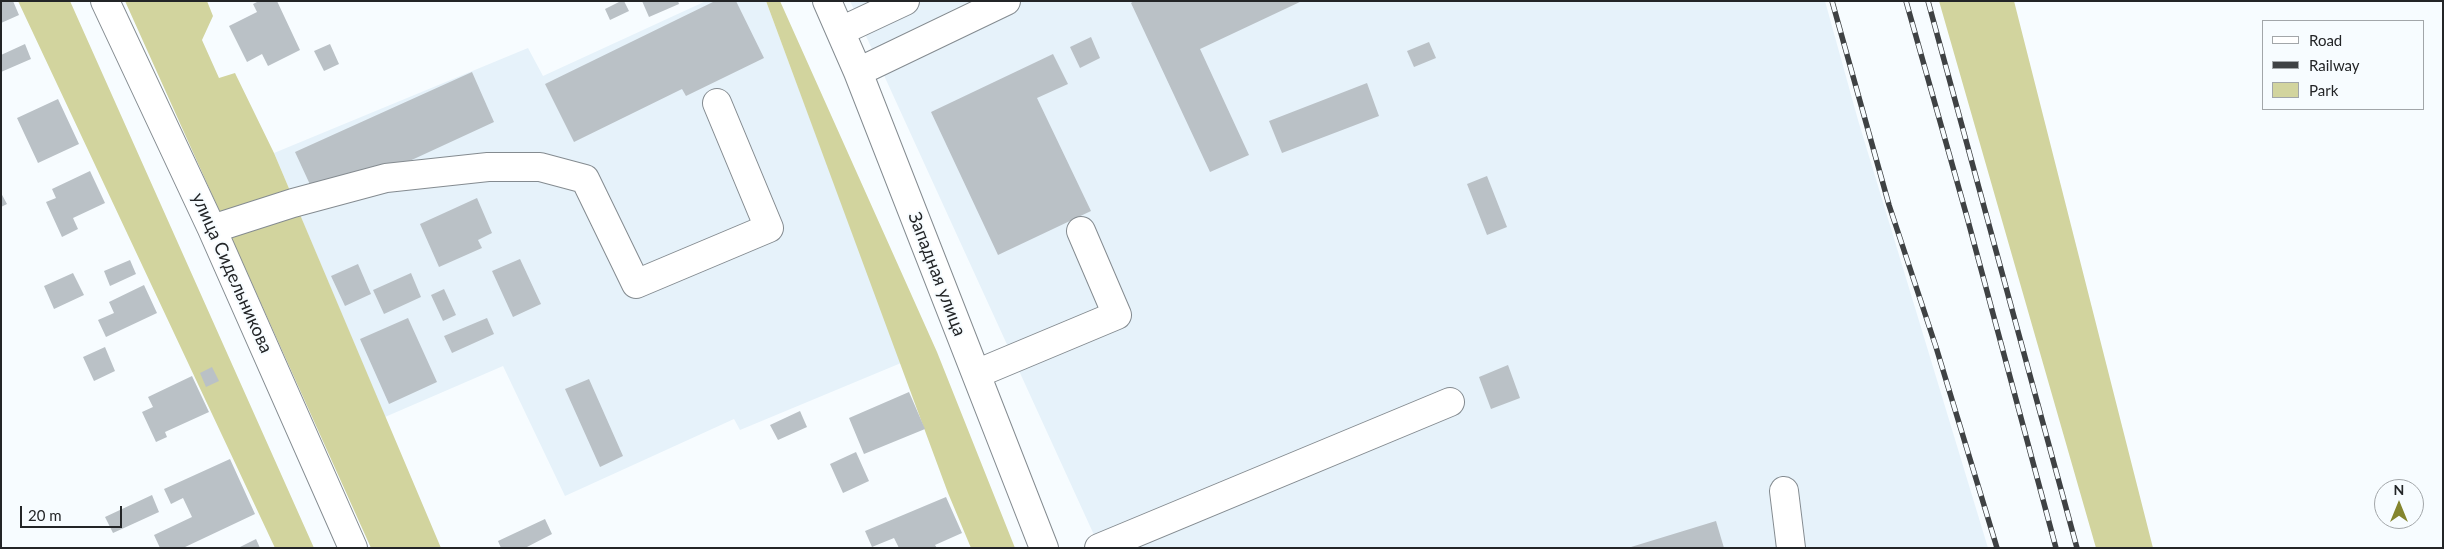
<!DOCTYPE html>
<meta charset="utf-8">
<style>
body{margin:0}
#map{position:relative;width:2444px;height:549px;overflow:hidden;background:#f7fcff;font-family:Lato,sans-serif}
canvas{display:block}
.frame{position:absolute;inset:0;border:2px solid #232527;pointer-events:none}
.legend{position:absolute;left:2262px;top:20px;width:162px;height:90px;box-sizing:border-box;background:#f7fcff;border:1px solid #a2a6a9;margin:0;padding:6px 9px;list-style:none;font-size:15px;color:#232527}
.legend li{display:flex;align-items:center;gap:10px;height:25px}
.legend b{width:25px;border:1px solid #a2a6a9}
.north{position:absolute;left:2374px;top:479px;width:50px;height:50px;box-sizing:border-box;background:#f7fcff;border:1px solid #a2a6a9;border-radius:50%;rotate:0deg;font-size:14px;font-weight:700;line-height:20px;text-align:center;color:#232527}
.north::after{content:'';display:block;margin:auto;width:18px;height:22px;background:#84852e;clip-path:polygon(50% 0,100% 100%,50% 72%,0 100%)}
.scale{position:absolute;left:20px;top:506px;width:102px;height:22px;box-sizing:border-box;border:2px solid #232527;border-top:0;padding-left:6px;font-size:15px;line-height:18px;white-space:nowrap;color:#232527;-webkit-text-stroke:4px #f7fcff;paint-order:stroke}
</style>
<div id="map">
<canvas width="2444" height="549"></canvas>
<div class="frame"></div>
<ul class="legend">
<li><b style="height:6px;background:#fff"></b>Road</li>
<li><b style="height:6px;background:#3f4244"></b>Railway</li>
<li><b style="height:14px;background:#d2d49e"></b>Park</li>
</ul>
<div class="north">N</div>
<div class="scale">20 m</div>
</div>
<script>
const g = document.querySelector('canvas').getContext('2d');
g.lineJoin = 'round';
function paint(path, color) { g.fillStyle = color; g.fill(path, 'evenodd'); }
function strokePath(path, color, width, dash) { g.strokeStyle = color; g.lineWidth = width; g.lineCap = dash ? 'butt' : 'round'; g.setLineDash(dash || []); g.stroke(path); }
function write(font, color, halo, rows, align = 'center') {
  g.font = font + ' Lato,sans-serif'; g.lineWidth = 4; g.setLineDash([]); g.textBaseline = 'middle'; g.strokeStyle = halo; g.fillStyle = color; for (const [text, x, y, turn = 0] of rows) {
    g.save(); g.translate(x, y); g.rotate((+turn || 0) * Math.PI / 180); g.textAlign = isNaN(turn) ? turn : align; if (halo) g.strokeText(text, 0, 0); g.fillText(text, 0, 0); g.restore();
  }
}
paint(new Path2D(`
 M 706,1 L 766,1 L 901,363 L 740,430 L 734,419 L 565,496 L 503,366 L 385,417 L 274,153 L 528,48 L 543,76 Z
 M 850,1 L 1825,1 L 1858,120 L 1988,548 L 1100,548 Z`), '#e6f2fa');
paint(new Path2D(`
 M 18,1 L 70,1 L 314,548 L 275,548 Z
 M 125,1 L 207,1 L 213,16 L 202,40 L 219,78 L 235,73 L 274,153 L 441,548 L 371,548 Z
 M 766,1 L 780,1 L 937,352 L 1015,548 L 971,548 L 948,493 Z
 M 1939,1 L 2014,1 L 2153,548 L 2096,548 Z`), '#d2d49e');
paint(new Path2D(`
 M 1,1 L 13,1 L 19,15 L 1,23 Z
 M 259,1 L 277,1 L 300,50 L 268,66 L 262,54 L 247,62 L 229,26 L 257,12 L 253,4 Z
 M 621,1 L 624,1 L 629,11 L 610,20 L 605,9 Z
 M 642,1 L 678,1 L 679,4 L 649,17 Z
 M 715,1 L 736,1 L 764,58 L 686,96 L 682,89 L 574,142 L 545,84 Z
 M 1134,1 L 1302,1 L 1200,49 L 1249,155 L 1210,172 L 1131,3 Z
 M 1091,37 L 1100,58 L 1080,68 L 1070,47 Z
 M 1429,42 L 1436,58 L 1414,67 L 1407,51 Z
 M 25,44 L 31,59 L 1,72 L 1,55 Z
 M 330,44 L 339,64 L 324,71 L 314,51 Z
 M 1053,54 L 1068,84 L 1037,98 L 1091,211 L 998,255 L 931,112 Z
 M 472,72 L 494,122 L 364,182 L 359,171 L 313,191 L 295,152 Z
 M 1367,83 L 1379,116 L 1282,153 L 1269,121 Z
 M 58,99 L 79,144 L 38,163 L 17,118 Z
 M 90,171 L 105,203 L 73,218 L 78,229 L 62,237 L 46,202 L 56,198 L 52,189 Z
 M 1487,176 L 1507,227 L 1487,235 L 1467,184 Z
 M 1,193 L 7,204 L 1,207 Z
 M 477,198 L 492,233 L 478,240 L 482,248 L 439,267 L 420,224 Z
 M 520,259 L 541,304 L 513,317 L 492,271 Z
 M 130,260 L 136,274 L 110,286 L 104,271 Z
 M 358,264 L 371,294 L 345,306 L 331,276 Z
 M 73,273 L 84,295 L 54,309 L 44,286 Z
 M 411,273 L 421,297 L 384,314 L 373,290 Z
 M 144,285 L 157,313 L 106,337 L 98,320 L 114,313 L 109,302 Z
 M 444,289 L 456,315 L 443,321 L 431,295 Z
 M 408,318 L 437,382 L 389,404 L 360,339 Z
 M 487,318 L 494,334 L 452,353 L 444,336 Z
 M 105,347 L 115,371 L 94,381 L 83,357 Z
 M 1508,365 L 1520,398 L 1491,409 L 1479,377 Z
 M 212,367 L 219,381 L 206,387 L 200,373 Z
 M 192,376 L 209,412 L 165,432 L 167,437 L 156,442 L 142,412 L 153,407 L 148,397 Z
 M 589,379 L 623,456 L 600,467 L 565,389 Z
 M 909,392 L 925,429 L 864,454 L 849,418 Z
 M 800,411 L 807,427 L 778,440 L 770,425 Z
 M 856,452 L 869,481 L 843,493 L 830,464 Z
 M 230,459 L 255,514 L 183,548 L 160,548 L 154,535 L 192,517 L 183,498 L 171,504 L 164,489 Z
 M 152,495 L 159,512 L 113,533 L 105,517 Z
 M 946,497 L 962,533 L 935,545 L 937,548 L 899,548 L 894,538 L 872,547 L 865,531 Z
 M 545,519 L 552,534 L 525,548 L 501,548 L 498,541 Z
 M 1716,521 L 1724,548 L 1631,548 L 1631,547 Z
 M 256,539 L 260,548 L 238,548 Z`), '#bac1c6');
const minor = new Path2D(`
 M 105,1 L 212,229 L 353,548
 M 827,1 L 858,72 L 1044,548
 M 841,31 L 905,1
 M 858,72 L 1006,1
 M 212,229 L 293,203 L 386,178 L 488,167 L 540,167 L 585,179 L 636,284 L 769,228 L 717,103
 M 976,374 L 1117,315 L 1081,231
 M 1784,491 L 1791,548
 M 1099,548 L 1450,402`);
strokePath(minor, '#848b90', 30);
strokePath(minor, '#fff', 28);
const rail = new Path2D(`
 M 1832,1 L 1889,205 L 1936,347 L 1997,548
 M 1906,1 L 1967,217 L 2056,548
 M 1928,1 L 2077,548`);
strokePath(rail, '#3f4244', 5.5);
strokePath(rail, '#f7fcff', 4, [11]);
write('18px', '#232527', '#f7fcff', [
 ["улица Сидельникова",232,273,66],
 ["Западная улица",937,274,69]
]);
</script>
